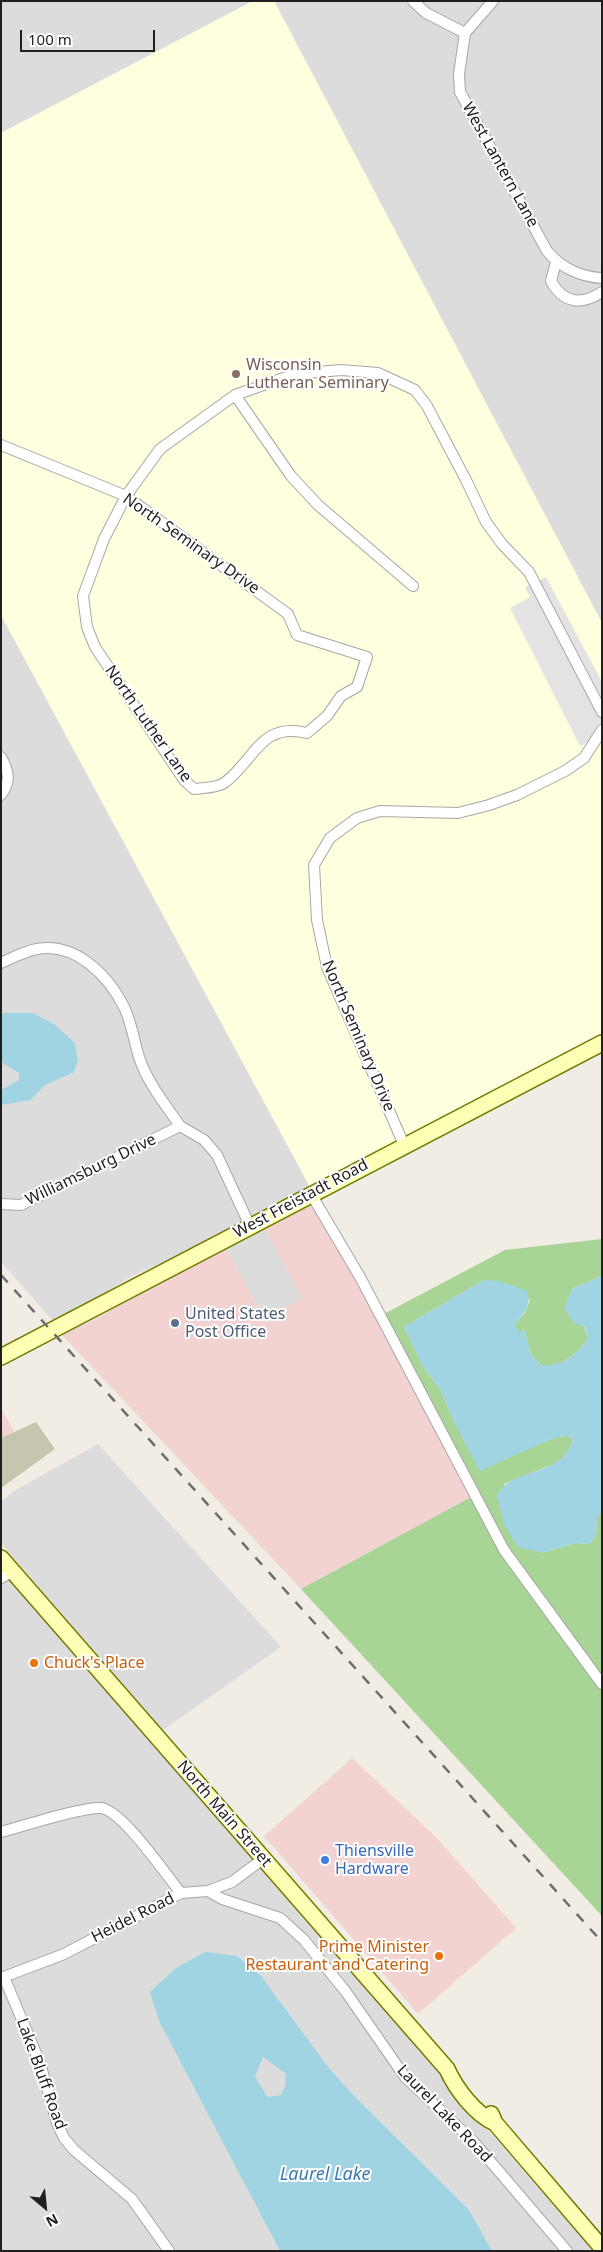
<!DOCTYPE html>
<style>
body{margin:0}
#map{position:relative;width:603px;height:2252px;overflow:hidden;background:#f1ece4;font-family:"Noto Sans",sans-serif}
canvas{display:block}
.frame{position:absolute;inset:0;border:2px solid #1f1f1f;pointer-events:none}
.north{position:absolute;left:20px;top:2182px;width:50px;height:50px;-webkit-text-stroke:4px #fff;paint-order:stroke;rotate:152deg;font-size:14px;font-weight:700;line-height:20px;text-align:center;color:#1f1f1f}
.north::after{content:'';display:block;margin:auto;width:18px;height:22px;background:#1f1f1f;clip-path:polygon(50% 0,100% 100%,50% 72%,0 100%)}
.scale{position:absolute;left:20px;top:30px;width:135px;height:22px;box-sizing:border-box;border:2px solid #1f1f1f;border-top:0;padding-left:6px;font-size:15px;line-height:18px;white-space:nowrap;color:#1f1f1f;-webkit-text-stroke:4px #fff;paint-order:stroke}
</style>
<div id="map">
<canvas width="603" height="2252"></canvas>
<div class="frame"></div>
<div class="north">N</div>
<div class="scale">100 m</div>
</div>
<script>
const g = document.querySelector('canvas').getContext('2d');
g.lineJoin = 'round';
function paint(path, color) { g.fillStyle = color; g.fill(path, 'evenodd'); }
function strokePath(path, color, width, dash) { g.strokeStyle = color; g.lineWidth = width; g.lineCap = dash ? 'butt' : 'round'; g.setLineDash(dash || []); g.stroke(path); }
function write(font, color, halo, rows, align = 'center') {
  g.font = font + ' "Noto Sans",sans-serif'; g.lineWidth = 4; g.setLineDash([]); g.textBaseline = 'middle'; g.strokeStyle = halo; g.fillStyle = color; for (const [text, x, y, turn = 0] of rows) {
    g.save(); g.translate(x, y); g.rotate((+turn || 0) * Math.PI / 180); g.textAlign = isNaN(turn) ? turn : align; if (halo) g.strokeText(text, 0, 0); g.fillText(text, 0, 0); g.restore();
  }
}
paint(new Path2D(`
 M 1,1 L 253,1 L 1,133 Z
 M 274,1 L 602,1 L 602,623 Z
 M 1,615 L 310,1187 L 210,1240 L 132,1276 L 55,1323 L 1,1262 Z
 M 263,1226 L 302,1298 L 264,1319 L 225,1246 Z
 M 98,1444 L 281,1647 L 163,1730 L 1,1543 L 1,1501 L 14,1491 Z
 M 1,1570 L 593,2251 L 1,2251 Z`), '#dddcdc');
paint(new Path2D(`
 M 316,1197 L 476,1495 L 301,1589 L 60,1333 L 88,1323 L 131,1299 L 138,1292 L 225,1246 L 264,1319 L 302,1298 L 263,1226 Z
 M 1,1408 L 14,1431 L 1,1438 Z
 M 352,1758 L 436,1837 L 516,1928 L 418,2014 L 264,1836 Z`), '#f3d3d2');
paint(new Path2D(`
 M 253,1 L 274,1 L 602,623 L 602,1036 L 310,1187 L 1,615 L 1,133 Z`), '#ffffdf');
paint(new Path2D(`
 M 36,1422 L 55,1449 L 1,1488 L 1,1438 Z`), '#c6c6af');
paint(new Path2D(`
 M 602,1239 L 602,1276 L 572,1289 L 588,1339 C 572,1358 567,1364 542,1366 L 531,1355 L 524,1330 L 520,1333 L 514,1325 L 525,1313 L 530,1300 L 484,1280 L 404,1327 L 423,1366 L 441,1391 L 455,1424 L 520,1452 L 549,1440 L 567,1435 L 573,1440 L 568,1454 L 559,1462 L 504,1484 L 542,1553 L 576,1543 L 590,1544 L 596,1535 L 597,1517 L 602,1512 L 602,1916 L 301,1589 L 475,1495 L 380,1316 L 505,1250 Z`), '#a8d495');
paint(new Path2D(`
 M 546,577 L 602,682 L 602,735 L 580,746 L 510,608 L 530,597 L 525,587 Z`), '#e3e3e3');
paint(new Path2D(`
 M 4,1013 L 33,1013 L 54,1024 L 75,1043 L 78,1061 L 74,1072 L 45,1085 L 30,1100 L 1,1105 L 1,1090 L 19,1080 L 19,1073 L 1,1062 L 1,1014 Z
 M 602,1276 L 602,1512 L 597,1517 L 596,1535 L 590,1544 L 576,1543 L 542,1553 L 518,1547 L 504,1524 L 497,1495 C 515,1465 559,1480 573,1440 L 567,1435 L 549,1440 L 480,1471 L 455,1424 L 441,1391 L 423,1366 L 404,1327 L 484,1280 L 499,1281 L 527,1291 C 532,1306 524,1314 514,1325 L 520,1332 L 524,1330 L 531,1355 L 542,1366 C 566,1364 573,1358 588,1339 L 585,1327 L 574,1323 L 564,1308 L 572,1289 Z
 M 205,1952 L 237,1956 L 261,1976 L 328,2067 L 355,2097 L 469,2210 L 492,2251 L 280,2251 L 159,2021 L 150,1992 L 176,1968 ZM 263,2057 L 286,2074 L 285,2087 L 281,2095 L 267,2097 L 255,2076 Z`), '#a0d4e3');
const street = new Path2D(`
 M 413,1 L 426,13 L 465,33
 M 493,1 L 465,33 L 459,74 L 460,92 L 547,251 C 560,267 580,277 602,278
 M 556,262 L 551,281 C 563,303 581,306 602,292
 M 235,395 L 291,476 L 318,505 L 413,586
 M 1,445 L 126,496 L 288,614 L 297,635 L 367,657 L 357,687 L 341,696 L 327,716 L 307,733 C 260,721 254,762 224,783 C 217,788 203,788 194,789 L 184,780 L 95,647 L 87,627 L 83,596 L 104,539 L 126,496 L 160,449 L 235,395 L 295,374 L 341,370 L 378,373 L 415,390 L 427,406 L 466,480 L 486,522 L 502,544 L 529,572 L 602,712
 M 1,757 C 9,771 11,782 1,795
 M 1,963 C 12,958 25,951 37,949 C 76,942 109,976 125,1009 C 132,1025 134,1041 139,1057 C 147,1082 165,1104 180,1126 L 21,1205 L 1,1204
 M 180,1126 L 204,1140 L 217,1155 L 250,1226
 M 404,1145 L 327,967 L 317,920 L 314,865 L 330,838 L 357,818 L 380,811 L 458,813 L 489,805 L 517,795 L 565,771 L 584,758 L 602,730
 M 311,1194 L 360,1277 L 504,1550 L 602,1684
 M 1,1578 L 13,1571
 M 1,1832 C 24,1826 81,1807 101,1808 C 122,1810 166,1875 181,1893
 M 208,1891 L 222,1899 L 280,1918 L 304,1940 L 346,1992 L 405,2077 L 473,2141 L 567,2251
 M 4,1977 L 40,2063 L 57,2123 L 64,2138 L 74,2150 L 132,2199 L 169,2251
 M 1,1978 L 64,1954 L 181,1893 L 208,1891 L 232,1882 L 263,1859`);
const secondary = new Path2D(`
 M 1,1357 L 602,1043
 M 1,1558 L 447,2069 C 456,2089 475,2114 495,2123
 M 491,2114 L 495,2123 L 602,2248`);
strokePath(street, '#a6a6a6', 12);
strokePath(secondary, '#707c00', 18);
strokePath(street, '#fff', 10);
strokePath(secondary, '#fcffb4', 15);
strokePath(new Path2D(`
 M 1,1275 L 602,1942`), '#6d6d6d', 2.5, [10, 10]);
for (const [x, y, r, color] of [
 [236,374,5,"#8d6e63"],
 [175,1323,5,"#5c6f8a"],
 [34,1663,5,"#e8710a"],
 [325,1860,5,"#3f7fe0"],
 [439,1956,5,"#e8710a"]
]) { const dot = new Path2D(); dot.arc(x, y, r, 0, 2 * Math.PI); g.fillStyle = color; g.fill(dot); strokePath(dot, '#fff', 2); }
write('16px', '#1f1f1f', '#fff', [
 ["West Lantern Lane",500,165,61],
 ["North Seminary Drive",191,544,35],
 ["North Luther Lane",148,724,55],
 ["North Seminary Drive",358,1036,67],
 ["Williamsburg Drive",91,1170,-26],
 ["West Freistadt Road",301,1199,-28],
 ["North Main Street",224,1814,49],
 ["Heidel Road",133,1918,-27],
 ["Lake Bluff Road",41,2074,70],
 ["Laurel Lake Road",444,2114,46]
]);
write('16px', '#785e54', '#fff', [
 ["Wisconsin",246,365],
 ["Lutheran Seminary",246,383]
], 'left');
write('16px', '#4e5e75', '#fff', [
 ["United States",185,1314],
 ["Post Office",185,1332]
], 'left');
write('16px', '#c56008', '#fff', [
 ["Chuck's Place",44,1663],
 ["Prime Minister",429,1947,"right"],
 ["Restaurant and Catering",429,1965,"right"]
], 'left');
write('16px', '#366cbe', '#fff', [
 ["Thiensville",335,1851],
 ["Hardware",335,1869]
], 'left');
write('italic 18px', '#3f79b1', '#fff', [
 ["Laurel Lake",325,2175]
]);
</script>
